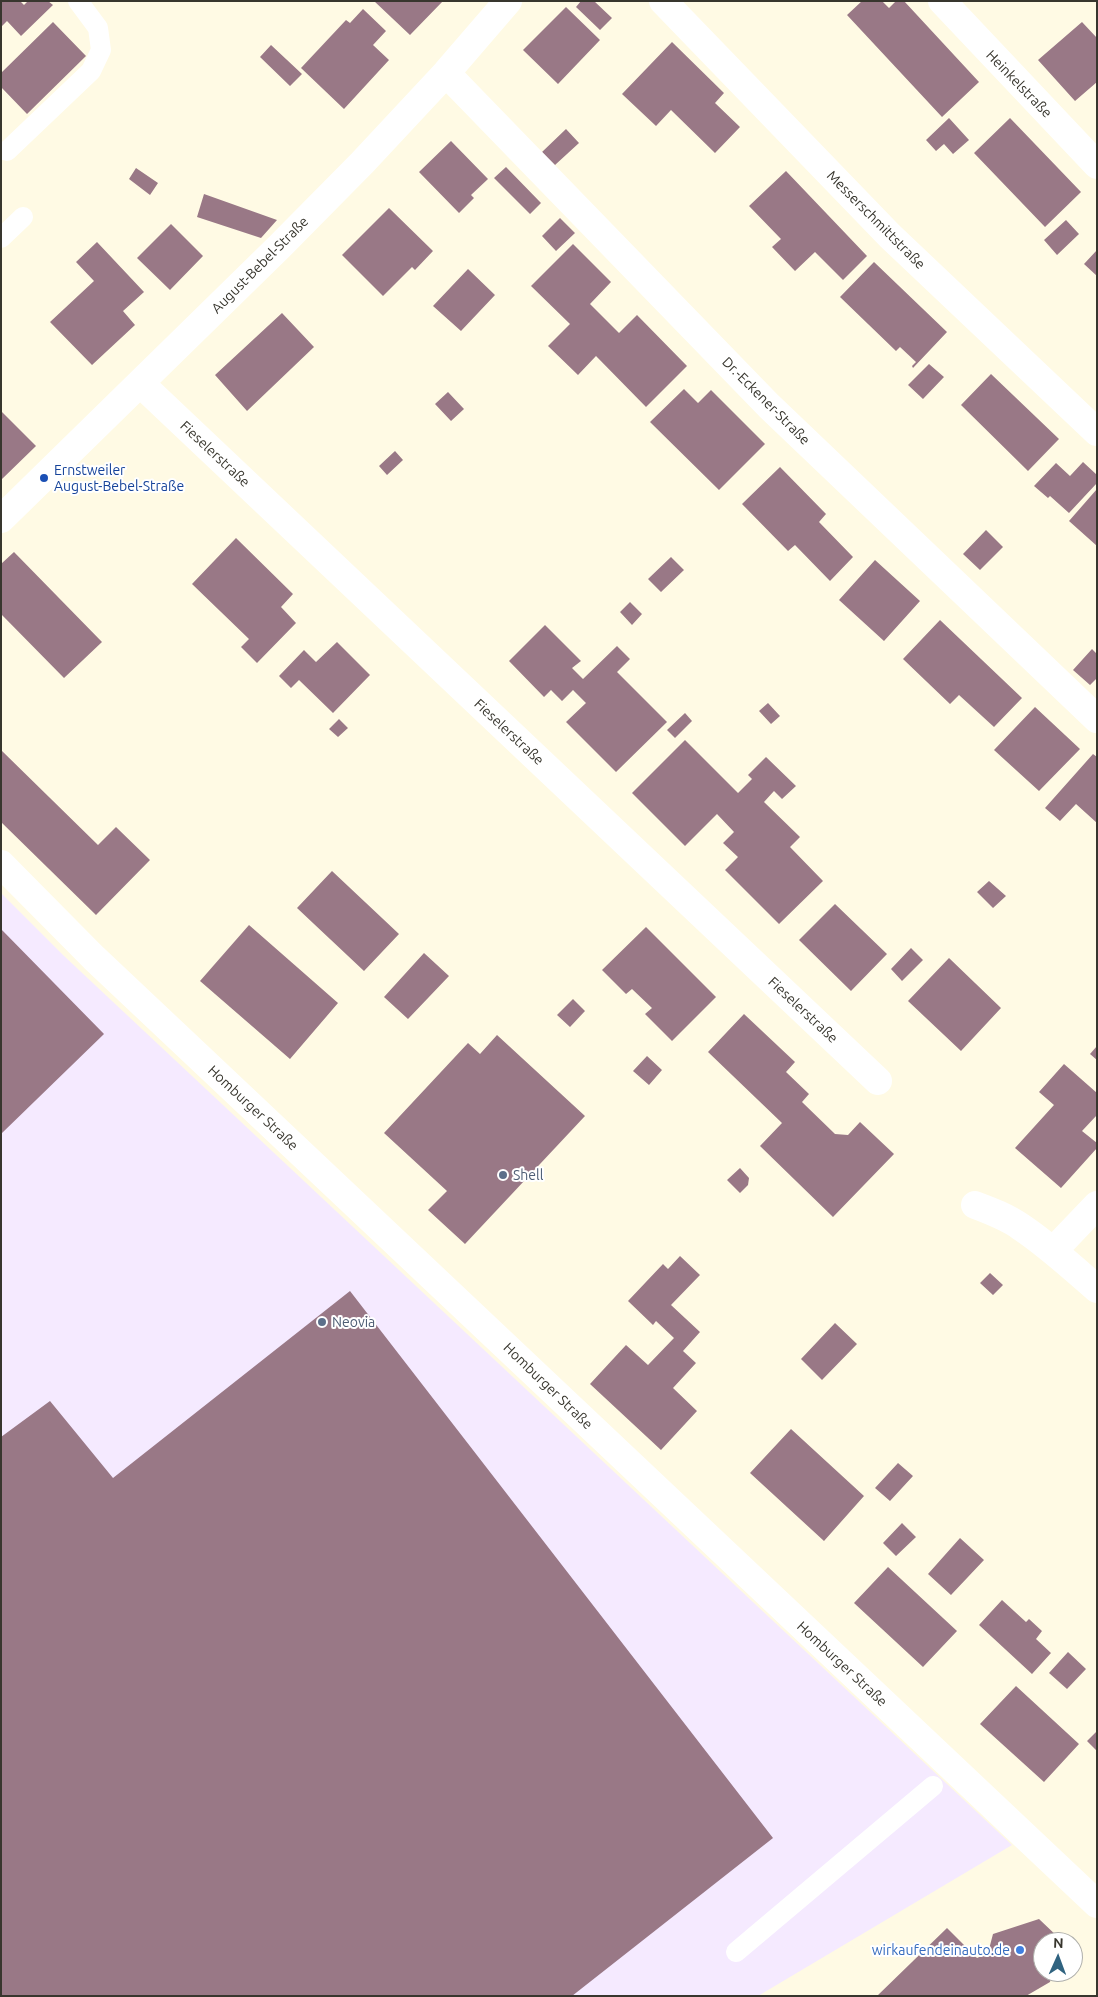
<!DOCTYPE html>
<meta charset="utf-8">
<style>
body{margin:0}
#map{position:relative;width:1098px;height:1997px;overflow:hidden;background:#fffae4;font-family:Ubuntu,sans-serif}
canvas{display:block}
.frame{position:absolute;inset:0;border:2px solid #38362e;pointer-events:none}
.north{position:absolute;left:1033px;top:1932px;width:50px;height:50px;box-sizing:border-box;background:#fff;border:1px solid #afafab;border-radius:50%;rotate:2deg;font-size:14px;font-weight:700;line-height:20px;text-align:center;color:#38362e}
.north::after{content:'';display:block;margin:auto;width:18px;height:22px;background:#306380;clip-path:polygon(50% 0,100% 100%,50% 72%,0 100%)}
</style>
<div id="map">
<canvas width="1098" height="1997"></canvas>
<div class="frame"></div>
<div class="north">N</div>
</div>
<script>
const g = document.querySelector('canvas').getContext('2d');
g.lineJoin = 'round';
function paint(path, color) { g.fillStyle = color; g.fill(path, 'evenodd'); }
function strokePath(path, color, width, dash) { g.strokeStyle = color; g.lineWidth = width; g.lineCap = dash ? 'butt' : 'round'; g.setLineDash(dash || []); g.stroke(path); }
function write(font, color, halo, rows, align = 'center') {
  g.font = font + ' Ubuntu,sans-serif'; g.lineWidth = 4; g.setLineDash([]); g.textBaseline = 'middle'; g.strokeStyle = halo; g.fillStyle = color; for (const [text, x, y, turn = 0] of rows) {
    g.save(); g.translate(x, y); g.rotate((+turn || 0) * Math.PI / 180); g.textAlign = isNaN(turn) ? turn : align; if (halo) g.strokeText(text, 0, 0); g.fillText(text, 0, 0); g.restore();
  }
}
paint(new Path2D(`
 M 1,893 L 63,955 L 1012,1845 L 758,1996 L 1,1996 Z`), '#f5eaff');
paint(new Path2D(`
 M 1,1 L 20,1 L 24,5 L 28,1 L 48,1 L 53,5 L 21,36 L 7,21 L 1,27 Z
 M 374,1 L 443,1 L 410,35 Z
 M 581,1 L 594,1 L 612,18 L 600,30 L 576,7 Z
 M 862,1 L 882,1 L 889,8 L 896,1 L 904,1 L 979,82 L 942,117 L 847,15 Z
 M 566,7 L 600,40 L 558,84 L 523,50 Z
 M 363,9 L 386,31 L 373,45 L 389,60 L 344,109 L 301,68 L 346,20 L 350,23 Z
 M 53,22 L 86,56 L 27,114 L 1,87 L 1,73 Z
 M 1082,22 L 1097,38 L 1097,82 L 1075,101 L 1038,60 Z
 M 672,42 L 724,93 L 715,103 L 740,127 L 715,153 L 671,110 L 656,126 L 622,94 Z
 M 271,45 L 302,74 L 290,86 L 260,57 Z
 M 949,118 L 969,140 L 953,154 L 944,144 L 936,151 L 926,140 Z
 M 1010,118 L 1081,192 L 1045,227 L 974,153 Z
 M 566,129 L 579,143 L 555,165 L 542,152 Z
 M 451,141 L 488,179 L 471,195 L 474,198 L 459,213 L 419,172 Z
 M 506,167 L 541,203 L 530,214 L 494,178 Z
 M 136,168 L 158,183 L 150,195 L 129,179 Z
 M 786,171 L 867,256 L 843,280 L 815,252 L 795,271 L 772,247 L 781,239 L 749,206 Z
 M 204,194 L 277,220 L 261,238 L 197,217 Z
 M 389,208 L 433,251 L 415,270 L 412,267 L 383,296 L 342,255 Z
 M 560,218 L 575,233 L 556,251 L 542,236 Z
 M 1066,220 L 1079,234 L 1057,255 L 1044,240 Z
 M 171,224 L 203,256 L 170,290 L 137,258 Z
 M 97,242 L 144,292 L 123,311 L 135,325 L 92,365 L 50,322 L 94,281 L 76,262 Z
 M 573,244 L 611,282 L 590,304 L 619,333 L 637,315 L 687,366 L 646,407 L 596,356 L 578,375 L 548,346 L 570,324 L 531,286 Z
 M 1097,250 L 1097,276 L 1084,264 Z
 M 874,262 L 947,332 L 913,368 L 912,366 L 916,362 L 900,347 L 896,351 L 840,297 Z
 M 468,269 L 495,295 L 461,331 L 433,306 Z
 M 282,313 L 314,347 L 247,411 L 215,375 Z
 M 929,364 L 944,377 L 923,399 L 908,385 Z
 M 991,374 L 1059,439 L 1028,471 L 961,405 Z
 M 684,389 L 698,403 L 711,390 L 765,444 L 719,490 L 650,422 Z
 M 448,392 L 464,409 L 451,421 L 435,404 Z
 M 1,411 L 36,446 L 1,480 Z
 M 395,451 L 403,460 L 387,475 L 379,466 Z
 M 1083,462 L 1097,475 L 1097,483 L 1069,513 L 1050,496 L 1048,498 L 1034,486 L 1056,463 L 1070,476 Z
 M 780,467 L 826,514 L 819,522 L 853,557 L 830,581 L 795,545 L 788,551 L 742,504 Z
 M 1097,489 L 1097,546 L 1069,521 Z
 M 986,530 L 1003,547 L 980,570 L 963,554 Z
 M 236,538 L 293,594 L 281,607 L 296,623 L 257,663 L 241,647 L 249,639 L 192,584 Z
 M 14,552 L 102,642 L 64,678 L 1,614 L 1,564 Z
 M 671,557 L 684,570 L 661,592 L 648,579 Z
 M 875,560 L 920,601 L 884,641 L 839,600 Z
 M 630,602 L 642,614 L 632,625 L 620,612 Z
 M 940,620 L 1022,698 L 994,727 L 959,695 L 950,704 L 903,659 Z
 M 545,625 L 581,661 L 572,668 L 583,679 L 617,646 L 630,659 L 617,672 L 667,722 L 616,772 L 566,722 L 586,703 L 573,690 L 562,701 L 551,690 L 544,697 L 509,661 Z
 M 337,642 L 370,675 L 333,713 L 299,680 L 291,688 L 279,676 L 304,650 L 316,662 Z
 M 1092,649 L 1097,654 L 1097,678 L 1090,685 L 1073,670 Z
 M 768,703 L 780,716 L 771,724 L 759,711 Z
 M 1035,707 L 1080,749 L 1039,791 L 994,750 Z
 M 685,713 L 692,721 L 675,738 L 667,730 Z
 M 339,719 L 348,728 L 338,737 L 329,729 Z
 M 685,740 L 738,793 L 752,779 L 748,775 L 766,757 L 796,786 L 782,799 L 774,791 L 764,802 L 800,837 L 790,847 L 823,881 L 779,924 L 725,870 L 738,857 L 723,843 L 734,832 L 717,814 L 685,846 L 632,793 Z
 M 1,750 L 98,845 L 116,827 L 150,860 L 96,915 L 1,822 Z
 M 1093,754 L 1097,757 L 1097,823 L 1076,804 L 1060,821 L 1045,808 Z
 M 332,871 L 399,934 L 364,971 L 297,908 Z
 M 989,881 L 1006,896 L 993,908 L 977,892 Z
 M 835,904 L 887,954 L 851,991 L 799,940 Z
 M 249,925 L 338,1003 L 290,1059 L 200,981 Z
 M 646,927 L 716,997 L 672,1041 L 645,1014 L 652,1008 L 632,989 L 626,994 L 602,970 Z
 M 1,929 L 104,1034 L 1,1134 Z
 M 911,948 L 923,960 L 902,981 L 891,969 Z
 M 424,953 L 449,976 L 408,1019 L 384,997 Z
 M 949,958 L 1001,1008 L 961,1051 L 908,1001 Z
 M 573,999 L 585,1011 L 570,1027 L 557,1015 Z
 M 744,1014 L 795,1062 L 786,1072 L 809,1094 L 802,1102 L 835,1134 L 848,1135 L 860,1122 L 894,1154 L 833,1217 L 760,1146 L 782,1123 L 708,1052 Z
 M 497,1035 L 585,1116 L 465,1244 L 428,1210 L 447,1191 L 384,1133 L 468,1043 L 480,1054 Z
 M 1097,1046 L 1097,1060 L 1090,1054 Z
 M 647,1056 L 662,1070 L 649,1085 L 633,1071 Z
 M 1064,1064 L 1097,1093 L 1097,1115 L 1082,1131 L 1097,1143 L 1097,1148 L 1061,1188 L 1015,1148 L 1054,1105 L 1039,1092 Z
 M 740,1168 L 749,1178 L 748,1185 L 740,1193 L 727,1180 Z
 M 680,1256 L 700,1275 L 671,1305 L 700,1332 L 683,1351 L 696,1363 L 673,1388 L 697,1411 L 661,1450 L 590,1384 L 626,1345 L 648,1365 L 674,1338 L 656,1321 L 653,1325 L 628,1301 L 663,1264 L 668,1269 Z
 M 990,1273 L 1003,1285 L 993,1295 L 980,1283 Z
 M 350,1291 L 773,1838 L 572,1996 L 1,1996 L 1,1437 L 50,1401 L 113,1478 Z
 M 835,1323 L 857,1344 L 822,1380 L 801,1359 Z
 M 791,1429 L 864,1496 L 824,1541 L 750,1473 Z
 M 898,1463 L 913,1476 L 890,1501 L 875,1488 Z
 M 902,1523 L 916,1537 L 896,1556 L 883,1543 Z
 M 960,1538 L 984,1560 L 951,1595 L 928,1574 Z
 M 888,1567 L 957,1631 L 923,1667 L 854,1603 Z
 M 1002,1600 L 1026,1622 L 1029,1619 L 1042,1631 L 1036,1639 L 1051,1653 L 1032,1674 L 979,1625 Z
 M 1068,1652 L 1086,1669 L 1067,1689 L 1049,1673 Z
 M 1016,1686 L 1079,1744 L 1044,1782 L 980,1724 Z
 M 1097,1731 L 1097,1751 L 1087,1741 Z
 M 1039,1919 L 1059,1938 L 1058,1942 L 1043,1942 L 1043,1972 L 1052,1972 L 1050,1982 L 1026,1996 L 877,1996 L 947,1928 L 977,1958 L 988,1953 L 993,1934 Z`), '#997886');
strokePath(new Path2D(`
 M 7,151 L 91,71 L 101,50 L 98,28 L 78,1
 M 1,238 L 23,217
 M 736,1952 L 933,1786`), '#fff', 20);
strokePath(new Path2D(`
 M 663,1 L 890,236 L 1097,432
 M 942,1 L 1097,165
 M 446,73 L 769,406 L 1097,719
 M 140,383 L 878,1081
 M 1,519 L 280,246 L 362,163 L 446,73 L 508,1
 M 975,1205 C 991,1211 1007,1217 1021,1227 C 1048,1245 1072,1267 1097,1289
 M 1053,1251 L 1097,1205`), '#fff', 28);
strokePath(new Path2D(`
 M 1,864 L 94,958 L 198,1056 L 1097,1904`), '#fff', 28);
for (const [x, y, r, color] of [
 [44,478,5,"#1a4fb4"],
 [503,1175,5,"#5c6f8a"],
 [322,1322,5,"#5c6f8a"],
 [1020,1950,5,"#3f7fe0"]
]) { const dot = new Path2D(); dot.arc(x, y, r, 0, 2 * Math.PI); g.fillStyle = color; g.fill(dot); strokePath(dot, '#fff', 2); }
write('14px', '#38362e', '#fff', [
 ["Heinkelstraße",1019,84,46],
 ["Messerschmittstraße",876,220,45],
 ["August-Bebel-Straße",260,265,-45],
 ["Dr.-Eckener-Straße",766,401,45],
 ["Fieselerstraße",215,454,43],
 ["Fieselerstraße",509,732,43],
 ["Fieselerstraße",803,1010,43],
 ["Homburger Straße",253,1108,43],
 ["Homburger Straße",548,1386,44],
 ["Homburger Straße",842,1664,43]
]);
write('14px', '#164399', '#fff', [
 ["Ernstweiler",54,470],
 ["August-Bebel-Straße",54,486]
], 'left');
write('14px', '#4e5e75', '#fff', [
 ["Shell",513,1175],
 ["Neovia",332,1322]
], 'left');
write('14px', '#366cbe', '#fff', [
 ["wirkaufendeinauto.de",1010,1950]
], 'right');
</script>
